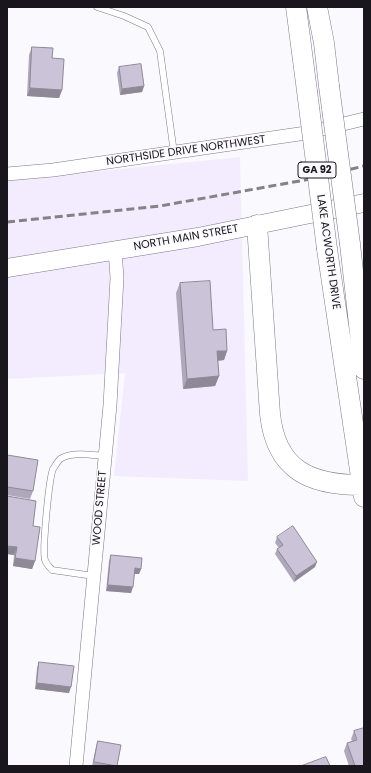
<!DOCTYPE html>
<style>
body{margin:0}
#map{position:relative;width:371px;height:773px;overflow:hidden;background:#faf9fd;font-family:Poppins,sans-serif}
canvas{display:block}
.frame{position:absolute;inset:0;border:8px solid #19161d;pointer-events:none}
</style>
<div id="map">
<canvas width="371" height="773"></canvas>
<div class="frame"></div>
</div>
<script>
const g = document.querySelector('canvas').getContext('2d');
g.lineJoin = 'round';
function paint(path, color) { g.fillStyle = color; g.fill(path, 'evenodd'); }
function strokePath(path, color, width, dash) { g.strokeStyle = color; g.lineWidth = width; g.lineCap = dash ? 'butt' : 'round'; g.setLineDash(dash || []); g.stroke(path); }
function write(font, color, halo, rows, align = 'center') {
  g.font = font + ' Poppins,sans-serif'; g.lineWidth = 3; g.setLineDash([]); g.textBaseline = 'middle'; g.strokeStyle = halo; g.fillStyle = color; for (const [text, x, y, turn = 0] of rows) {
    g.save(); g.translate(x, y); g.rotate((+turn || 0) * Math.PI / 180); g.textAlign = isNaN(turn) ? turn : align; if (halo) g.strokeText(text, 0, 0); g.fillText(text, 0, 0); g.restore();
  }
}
paint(new Path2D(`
 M 240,157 L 248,481 L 114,476 L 125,373 L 7,379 L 7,176 L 71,174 Z`), '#f3ecfe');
const service = new Path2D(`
 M 97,7 L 124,16 L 148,27 L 160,51 L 174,153
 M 94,576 L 52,570 C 50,567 46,564 45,560 C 42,550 49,479 53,469 C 55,466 58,461 60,459 C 72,451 92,455 105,456`);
const minor = new Path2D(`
 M 7,174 L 53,170 L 306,133 L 364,119
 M 76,766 L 110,405 L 117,278 L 115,250`);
const secondary = new Path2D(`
 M 7,268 L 198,237 L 364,203`);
const primary = new Path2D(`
 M 296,7 L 307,91
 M 317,7 L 324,43 L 329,86
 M 257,225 L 270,414 C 276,470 310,485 361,485
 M 350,244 L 364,369
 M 327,249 L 364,497`);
strokePath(service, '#7f778a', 7);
strokePath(minor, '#7f778a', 14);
strokePath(secondary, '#7f778a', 19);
strokePath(primary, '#7f778a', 21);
strokePath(service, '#fff', 6);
strokePath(minor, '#fff', 13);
strokePath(secondary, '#fff', 18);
strokePath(primary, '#fff', 20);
strokePath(new Path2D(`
 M 7,222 L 160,206 L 305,180 L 364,166`), '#848287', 3, [8, 4]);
const primaryBridge = new Path2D(`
 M 329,86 L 350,244
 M 307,91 L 327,249`);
strokePath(primaryBridge, '#7f778a', 21, []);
strokePath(primaryBridge, '#fff', 20);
paint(new Path2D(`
 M 32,47 L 52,58 L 62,90 L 59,98 L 27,96 L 29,55 Z
 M 119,67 L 144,86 L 142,92 L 120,95 L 117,73 Z
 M 180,283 L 227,351 L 224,360 L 218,361 L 219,376 L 215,386 L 183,389 L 176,293 Z
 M 7,455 L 33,491 L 30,499 L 7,495 Z
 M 33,526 L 35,561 L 32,569 L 13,566 L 14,555 L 7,554 Z
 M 277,537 L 315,567 L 294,582 L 275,554 L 277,549 L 279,548 L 275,543 Z
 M 111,555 L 141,569 L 139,574 L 134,574 L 131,593 L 106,591 L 109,561 Z
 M 39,662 L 69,693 L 35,689 L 37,668 Z
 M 354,731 L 364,766 L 349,766 L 344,751 L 347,743 L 352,741 L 351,739 Z
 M 98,741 L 117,766 L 92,766 L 96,747 Z`), '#afa8ba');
paint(new Path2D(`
 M 144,86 L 142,92 L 120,95 L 122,89 Z
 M 30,88 L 62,90 L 59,98 L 27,96 Z
 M 217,351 L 227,351 L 224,360 L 213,361 Z
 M 219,376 L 215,386 L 183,389 L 187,379 Z
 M 7,546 L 17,547 L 14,555 L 7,554 Z
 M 15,558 L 35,561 L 32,569 L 13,566 Z
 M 317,562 L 315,567 L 294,582 L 296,576 Z
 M 135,568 L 141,569 L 139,574 L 132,574 Z
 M 108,585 L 133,587 L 131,593 L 106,591 Z
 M 37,683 L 71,687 L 69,693 L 35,689 Z`), '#8e8897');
const building = new Path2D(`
 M 32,47 L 53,48 L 52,58 L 64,59 L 62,90 L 30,88 Z
 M 141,64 L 144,86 L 122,89 L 119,67 Z
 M 210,281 L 213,330 L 226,329 L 227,351 L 217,351 L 219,376 L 187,379 L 180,283 Z
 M 7,455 L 38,460 L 33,491 L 7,487 Z
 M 7,496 L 36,501 L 33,526 L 40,527 L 35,561 L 15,558 L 17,547 L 7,546 Z
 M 293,526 L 317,562 L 296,576 L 277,549 L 283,545 L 277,537 Z
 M 111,555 L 142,558 L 141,569 L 135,568 L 133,587 L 108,585 Z
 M 39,662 L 74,666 L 71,687 L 37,683 Z
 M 364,728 L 364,766 L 355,766 L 347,743 L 357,740 L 354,731 Z
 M 98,741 L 121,745 L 117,766 L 94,762 Z
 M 326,757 L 330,766 L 301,766 Z`);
paint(building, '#cbc3d8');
strokePath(building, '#8e8897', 1);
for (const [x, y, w] of [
 [317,170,38]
]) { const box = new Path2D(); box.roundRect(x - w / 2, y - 8, w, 16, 3); g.fillStyle = '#faf9fd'; g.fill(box); strokePath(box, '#19161d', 1); }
write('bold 10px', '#19161d', null, [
 ["GA 92",317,170]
]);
write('11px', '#19161d', '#faf9fd', [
 ["NORTHSIDE DRIVE NORTHWEST",186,151,-8],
 ["NORTH MAIN STREET",186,238,-10],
 ["LAKE ACWORTH DRIVE",328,252,82],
 ["WOOD STREET",100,508,-85]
]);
</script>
